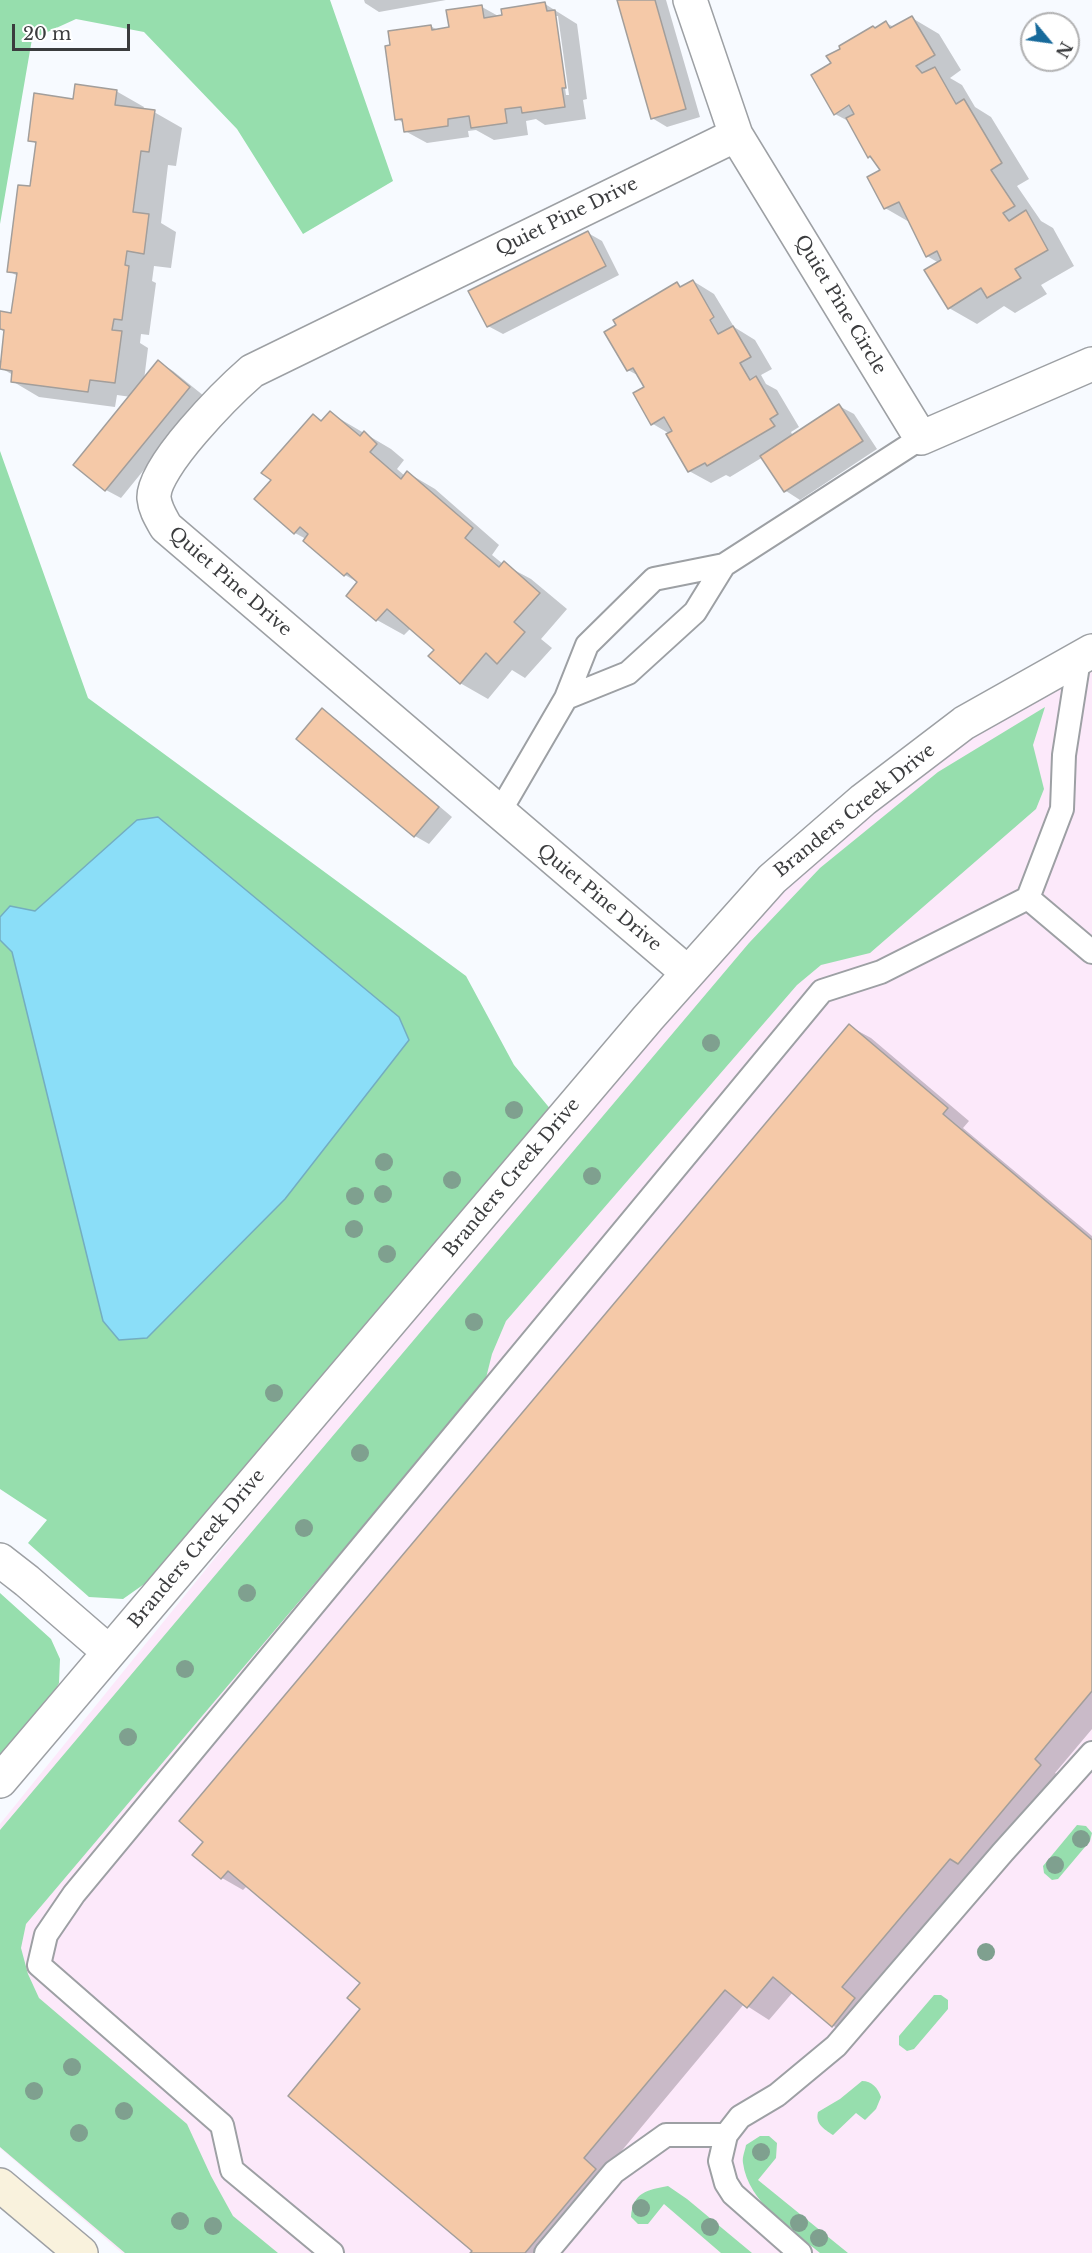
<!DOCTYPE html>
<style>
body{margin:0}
#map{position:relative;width:1092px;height:2253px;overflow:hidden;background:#f7faff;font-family:"Libre Baskerville",serif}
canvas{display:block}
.north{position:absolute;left:1020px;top:12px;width:60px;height:60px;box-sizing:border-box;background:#fff;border:2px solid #b1b1b2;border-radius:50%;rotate:119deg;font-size:16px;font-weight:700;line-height:24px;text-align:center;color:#3b3c3e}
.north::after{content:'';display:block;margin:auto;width:21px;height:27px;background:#176a9b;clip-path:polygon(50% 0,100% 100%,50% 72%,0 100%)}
.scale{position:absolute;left:12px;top:24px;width:118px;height:27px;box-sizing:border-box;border:3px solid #3b3c3e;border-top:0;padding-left:8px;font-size:18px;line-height:21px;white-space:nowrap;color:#3b3c3e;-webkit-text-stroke:4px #fff;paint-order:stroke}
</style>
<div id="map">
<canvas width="1092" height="2253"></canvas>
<div class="north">N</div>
<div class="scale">20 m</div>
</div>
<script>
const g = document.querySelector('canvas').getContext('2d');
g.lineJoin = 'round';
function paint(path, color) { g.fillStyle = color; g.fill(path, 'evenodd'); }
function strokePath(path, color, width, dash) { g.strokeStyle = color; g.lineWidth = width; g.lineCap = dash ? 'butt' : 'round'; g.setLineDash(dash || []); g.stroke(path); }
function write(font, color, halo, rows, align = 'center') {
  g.font = font + ' "Libre Baskerville",serif'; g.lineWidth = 5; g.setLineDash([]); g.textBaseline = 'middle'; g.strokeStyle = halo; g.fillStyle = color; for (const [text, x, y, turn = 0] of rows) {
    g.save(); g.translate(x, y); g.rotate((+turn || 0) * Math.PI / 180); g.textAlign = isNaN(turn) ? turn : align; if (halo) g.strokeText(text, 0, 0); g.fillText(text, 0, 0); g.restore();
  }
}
paint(new Path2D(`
 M 1092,653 L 1092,2253 L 122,2253 L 0,2148 L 0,1824 L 688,973 L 863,800 Z`), '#fce9fa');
paint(new Path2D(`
 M 0,0 L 330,0 L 393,181 L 303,234 L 237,129 L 144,32 L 76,19 L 32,39 L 0,224 Z
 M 0,451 L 88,698 L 466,976 L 514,1065 L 552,1111 L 157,1575 L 123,1599 L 89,1597 L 28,1543 L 47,1520 L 0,1489 Z
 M 1045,707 L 1033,745 L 1044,789 L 1036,809 L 870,953 L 821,965 L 797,985 L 506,1321 L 492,1354 L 485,1382 L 26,1924 L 21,1948 L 28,1974 L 39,1998 L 187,2124 L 211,2176 L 233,2216 L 278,2253 L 125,2253 L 0,2147 L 0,1830 L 749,943 L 820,868 L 938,772 Z
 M 0,1593 L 51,1639 L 60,1659 L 59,1683 L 51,1698 L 0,1757 Z
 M 1077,1825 L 1086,1826 L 1092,1833 L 1090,1841 L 1058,1879 L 1052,1880 L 1044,1873 L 1043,1866 Z
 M 934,1995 L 941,1995 L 948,2000 L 948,2009 L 914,2049 L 907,2051 L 899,2045 L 899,2036 Z
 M 862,2081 C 872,2081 878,2088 881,2097 L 876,2109 L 865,2120 L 856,2113 L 833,2135 C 824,2129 815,2124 818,2112 L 840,2099 Z
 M 760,2136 L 769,2136 L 777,2143 L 776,2158 L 758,2180 L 848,2253 L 820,2253 C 792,2229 748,2203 743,2163 C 742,2157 745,2151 746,2145 Z
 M 668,2186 L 687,2199 L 752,2253 L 721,2253 L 664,2204 L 648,2224 L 638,2224 L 631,2217 C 633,2192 647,2190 668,2186 Z`), '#96dead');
const water = new Path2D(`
 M 158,817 L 399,1017 L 409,1040 L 285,1199 L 147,1338 L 119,1340 L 103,1321 L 12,952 L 0,940 L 0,917 L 10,906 L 35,911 L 137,820 Z`);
paint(water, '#8bdef8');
strokePath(water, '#73adc0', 1.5);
paint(new Path2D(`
 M 364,0 L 446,0 L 379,12 L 365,3 Z
 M 618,0 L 666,0 L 700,117 L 667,127 L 652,118 Z
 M 545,4 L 577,24 L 587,99 L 583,100 L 586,119 L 545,125 L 536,119 L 526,121 L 528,135 L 494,140 L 476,130 L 468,131 L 469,137 L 427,143 L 405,131 L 404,123 L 397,119 L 430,26 L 438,30 L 450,29 L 482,7 L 500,17 ZM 555,16 L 558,16 L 569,95 L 566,95 Z
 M 912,18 L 939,34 L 961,70 L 950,78 L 962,85 L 975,107 L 991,117 L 1029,179 L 1017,186 L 1041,221 L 1053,228 L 1074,266 L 1041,285 L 1047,294 L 1015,313 L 1004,306 L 977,324 L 949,308 L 939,263 L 927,256 L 911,223 L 885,208 L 882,171 L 875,160 L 869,157 L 850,122 L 835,114 L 833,63 L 886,23 L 894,27 Z
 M 116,91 L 144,107 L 143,110 L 154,112 L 182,128 L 176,166 L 168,165 L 161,223 L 176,232 L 171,268 L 154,266 L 152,281 L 156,283 L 149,335 L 141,334 L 140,343 L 148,348 L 144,380 L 159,362 L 173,371 L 204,396 L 121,498 L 106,490 L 75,465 L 131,397 L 117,395 L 115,407 L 39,397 L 12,381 L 13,375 L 1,368 L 5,332 L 0,329 L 0,323 L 13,314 L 18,276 L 8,271 L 32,188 L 37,144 L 30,140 L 75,100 Z
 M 588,233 L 602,241 L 619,275 L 503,334 L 488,326 Z
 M 693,281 L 714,294 L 734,327 L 755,340 L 772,369 L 761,375 L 766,384 L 777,390 L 799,427 L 791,432 L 793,436 L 839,406 L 854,414 L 877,449 L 800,500 L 786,491 L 763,457 L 730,477 L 726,475 L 711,483 L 689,471 L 670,434 L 653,424 L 646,387 L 639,376 L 628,370 L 677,284 L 682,287 Z
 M 330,413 L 391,449 L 404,460 L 397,469 L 405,476 L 408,473 L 435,489 L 499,545 L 492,555 L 503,564 L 531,579 L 567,609 L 541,639 L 552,648 L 525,678 L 512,670 L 488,699 L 460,683 L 436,650 L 411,628 L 404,635 L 377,620 L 359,583 L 345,575 L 306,539 L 295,533 L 273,480 L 313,416 L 323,421 Z
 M 322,710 L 336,719 L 452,817 L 429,844 L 415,836 Z
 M 849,1026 L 871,1038 L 969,1121 L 963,1128 L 1092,1236 L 1092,1729 L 1055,1773 L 1062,1778 L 980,1875 L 972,1871 L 863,2001 L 854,2038 L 832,2025 L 793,1992 L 769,2020 L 744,2004 L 604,2172 L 557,2253 L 472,2253 L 474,2251 L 362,2009 L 362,1983 L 247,1886 L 243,1890 L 222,1878 Z`), '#0003');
const building = new Path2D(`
 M 617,0 L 655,0 L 686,109 L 651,119 Z
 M 545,2 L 547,11 L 555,10 L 566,88 L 562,88 L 565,107 L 522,113 L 521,107 L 505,109 L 507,123 L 471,128 L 469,116 L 448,119 L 448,126 L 404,132 L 402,119 L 395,120 L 385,46 L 390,45 L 388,31 L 431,25 L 432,30 L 449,27 L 446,10 L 482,5 L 484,18 L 502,15 L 501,9 Z
 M 912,16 L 935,55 L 916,66 L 922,73 L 935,67 L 956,104 L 964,99 L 1002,163 L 991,170 L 1015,206 L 1003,213 L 1009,221 L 1026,210 L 1048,250 L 1015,269 L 1021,278 L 987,298 L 981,288 L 948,309 L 924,270 L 941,260 L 937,251 L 926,257 L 899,202 L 884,209 L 867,177 L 880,170 L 870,156 L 868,158 L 846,118 L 854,114 L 849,105 L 834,115 L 811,75 L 831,63 L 826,56 L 840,49 L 839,46 L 873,26 L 875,28 L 886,21 L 890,28 Z
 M 75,84 L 117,90 L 115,105 L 155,110 L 149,152 L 141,151 L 133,212 L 149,214 L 144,254 L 127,251 L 125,265 L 129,266 L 122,320 L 114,319 L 112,330 L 122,331 L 115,383 L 90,380 L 88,392 L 11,382 L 12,371 L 0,369 L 4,330 L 0,329 L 0,311 L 11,313 L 17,273 L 7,272 L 18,185 L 30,186 L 36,142 L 28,141 L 34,93 L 73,99 Z
 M 588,231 L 606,266 L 487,327 L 468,291 Z
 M 693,280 L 714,317 L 710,320 L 718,334 L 733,326 L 751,357 L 740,363 L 750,380 L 756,376 L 778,414 L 770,419 L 775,426 L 707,466 L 705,463 L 688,472 L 666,434 L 672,431 L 664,417 L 651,425 L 633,393 L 644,387 L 633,368 L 627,371 L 604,332 L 616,325 L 613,320 L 677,282 L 680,287 Z
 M 158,360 L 190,387 L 105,491 L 73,465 Z
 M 839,404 L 863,441 L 784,492 L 760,456 Z
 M 330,411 L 360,436 L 364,431 L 377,444 L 370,452 L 401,479 L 407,471 L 473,528 L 465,538 L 499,567 L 504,561 L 540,593 L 514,622 L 525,632 L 497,664 L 486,653 L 460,684 L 428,656 L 434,650 L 387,609 L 376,621 L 346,596 L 357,582 L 347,573 L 344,576 L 303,541 L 308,534 L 300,527 L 294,534 L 254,499 L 271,480 L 261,473 L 313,414 L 321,421 Z
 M 322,708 L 439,807 L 414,837 L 296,739 Z
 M 849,1024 L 948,1108 L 943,1114 L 1092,1240 L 1092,1691 L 1035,1759 L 1041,1765 L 958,1864 L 950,1859 L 842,1987 L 855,1998 L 832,2027 L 773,1977 L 747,2008 L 725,1990 L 584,2158 L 596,2169 L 525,2253 L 470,2253 L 472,2251 L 288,2096 L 360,2009 L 347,1998 L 360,1983 L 228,1871 L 221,1879 L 192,1855 L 203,1842 L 179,1821 Z`);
paint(building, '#f5c9a8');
strokePath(building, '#a29e9b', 1.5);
const lane = new Path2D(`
 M 1079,659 L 1064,755 L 1062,809 L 1028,898 L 1092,952
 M 566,698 L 628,673 L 695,612 L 724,565
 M 499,813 L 566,698 L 587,645 L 654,579 L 724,565 L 921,438
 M 332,2253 L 232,2170 L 222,2125 L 39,1965 L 46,1935 L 74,1894 L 822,991 L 881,972 L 1028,898
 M 546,2253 L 614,2172 L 666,2135 L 726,2135
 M 800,2253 L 733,2194 L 726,2183 L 720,2161 L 726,2135 L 740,2117 L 777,2095 L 836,2046 L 1003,1852 L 1092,1753`);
const street = new Path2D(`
 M 690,0 L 736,135 L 921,438 L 1092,364
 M 688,973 L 166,527 C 161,518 155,509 154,498 C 152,467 228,392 252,371 L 736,135
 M 0,1560 L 27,1581 L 109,1652
 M 0,1781 L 648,1018 L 772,879 L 863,800 L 964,723 L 1092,651`);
const secondary = new Path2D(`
 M 0,2185 L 81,2253`);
strokePath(lane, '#9da0a4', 26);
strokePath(street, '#9da0a4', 36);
strokePath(secondary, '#9da0a4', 36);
strokePath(lane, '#fff', 22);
strokePath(street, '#fff', 33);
strokePath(secondary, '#f9f2dd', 33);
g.fillStyle = '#7fa08f';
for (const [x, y] of [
 [711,1043],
 [514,1110],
 [384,1162],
 [592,1176],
 [452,1180],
 [383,1194],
 [355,1196],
 [354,1229],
 [387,1254],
 [474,1322],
 [274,1393],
 [360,1453],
 [304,1528],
 [247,1593],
 [185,1669],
 [128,1737],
 [1081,1839],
 [1055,1865],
 [986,1952],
 [72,2067],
 [34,2091],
 [124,2111],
 [79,2133],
 [761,2152],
 [641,2208],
 [180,2221],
 [799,2223],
 [213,2226],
 [710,2227],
 [819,2238]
]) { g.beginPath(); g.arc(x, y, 9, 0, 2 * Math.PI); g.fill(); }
write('18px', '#3b3c3e', '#fff', [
 ["Quiet Pine Drive",567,217,-26],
 ["Quiet Pine Circle",840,305,59],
 ["Quiet Pine Drive",230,582,41],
 ["Branders Creek Drive",855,811,-39],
 ["Quiet Pine Drive",599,898,40],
 ["Branders Creek Drive",512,1178,-50],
 ["Branders Creek Drive",197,1549,-50]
]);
</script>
